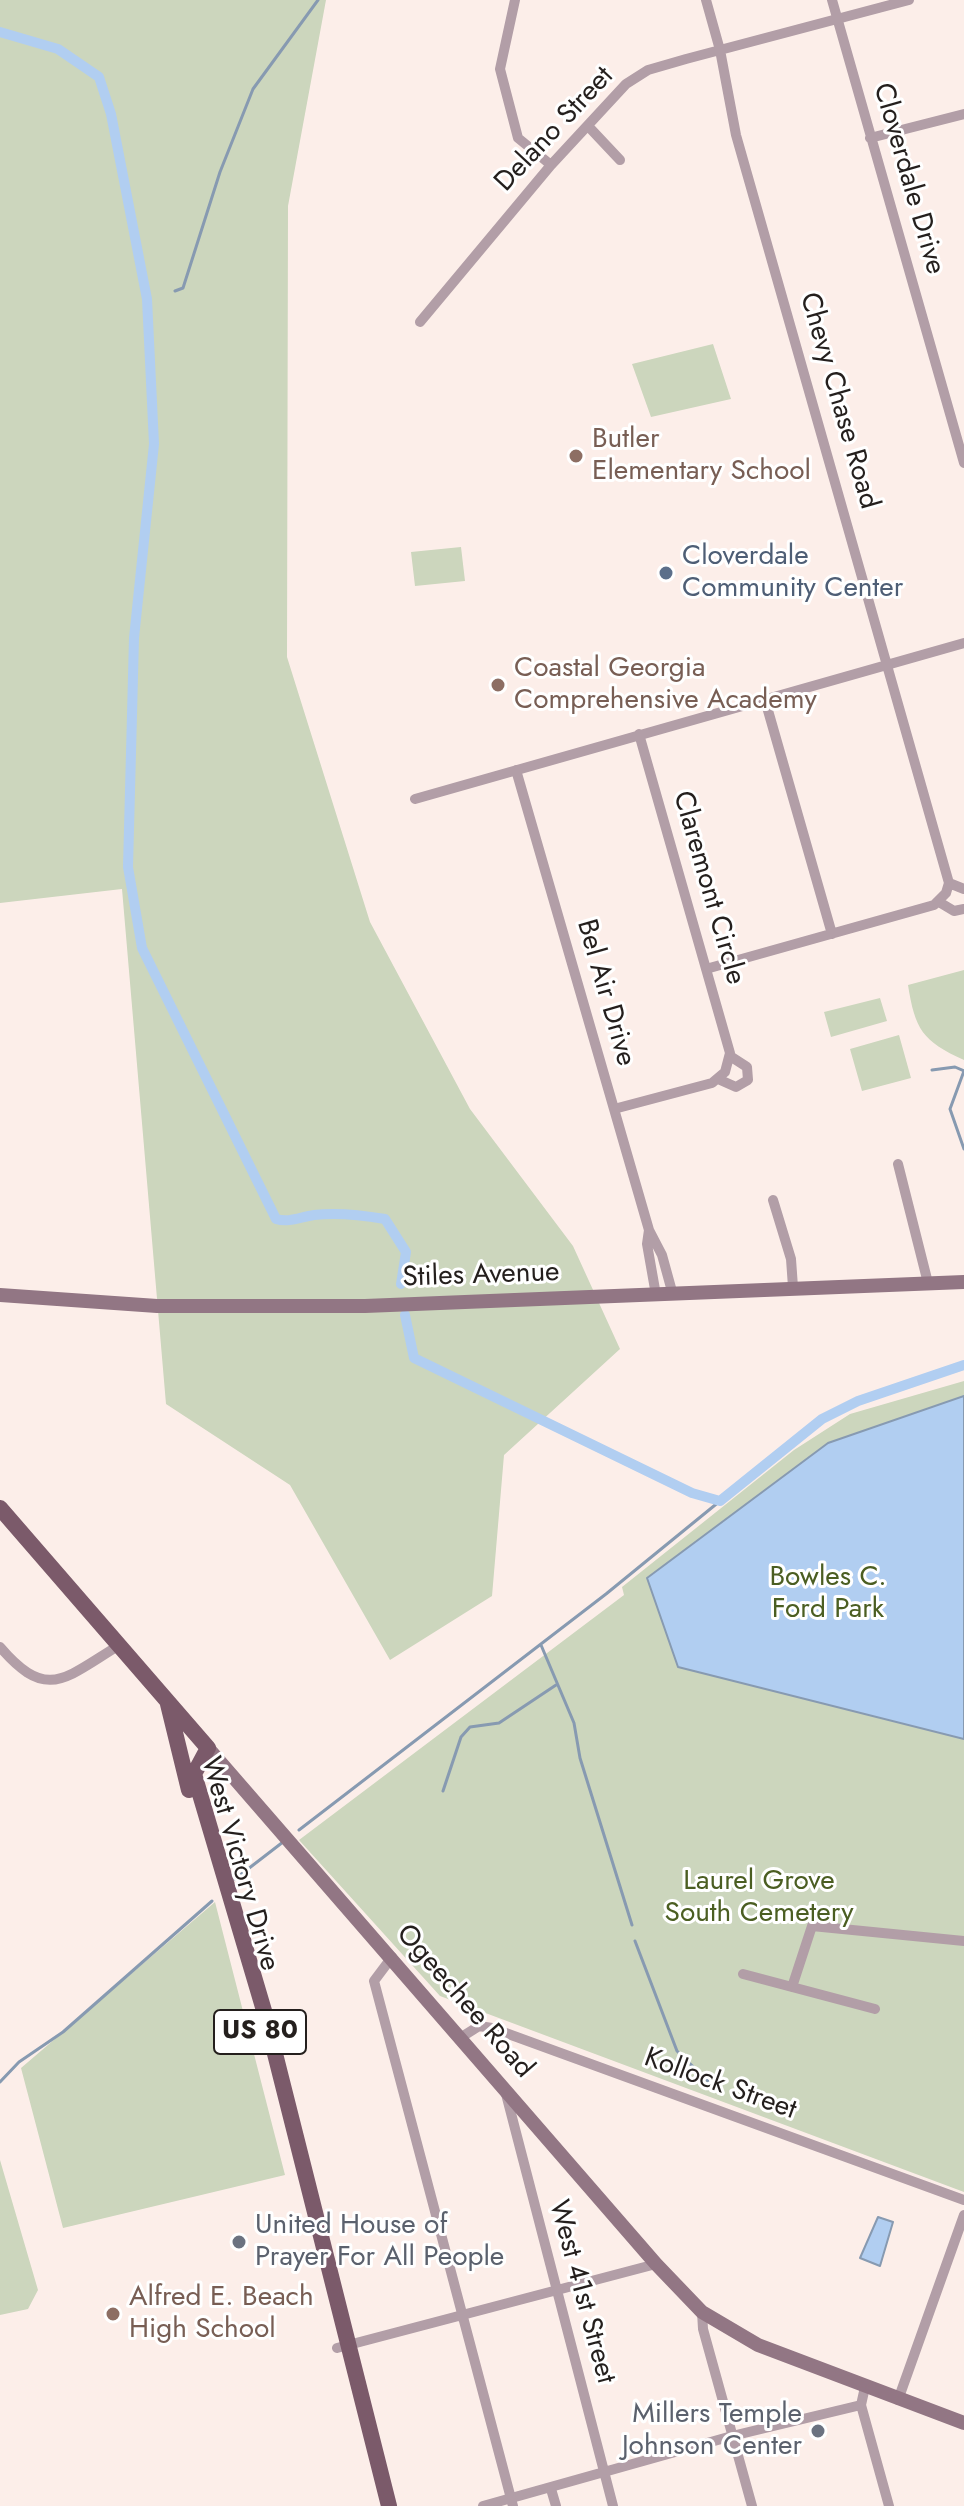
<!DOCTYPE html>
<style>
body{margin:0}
canvas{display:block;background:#fceee9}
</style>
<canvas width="964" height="2506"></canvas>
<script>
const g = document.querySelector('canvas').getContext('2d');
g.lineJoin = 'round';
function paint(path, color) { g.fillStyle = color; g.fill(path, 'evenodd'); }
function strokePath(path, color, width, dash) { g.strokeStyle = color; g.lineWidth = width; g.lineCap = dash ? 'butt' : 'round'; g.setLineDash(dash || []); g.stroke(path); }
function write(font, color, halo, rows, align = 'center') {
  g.font = font + ' Jost,sans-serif'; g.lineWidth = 6; g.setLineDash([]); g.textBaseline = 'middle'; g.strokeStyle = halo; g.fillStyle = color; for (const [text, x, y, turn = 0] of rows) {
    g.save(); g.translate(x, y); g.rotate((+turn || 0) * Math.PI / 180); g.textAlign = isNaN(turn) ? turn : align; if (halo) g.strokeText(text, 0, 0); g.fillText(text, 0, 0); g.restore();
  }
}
paint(new Path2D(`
 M 0,0 L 326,0 L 288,206 L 287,657 L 370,922 L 470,1109 L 573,1246 L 620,1349 L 504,1455 L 492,1596 L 390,1660 L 290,1485 L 166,1404 L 122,889 L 0,903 Z
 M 713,344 L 731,399 L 651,417 L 632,364 Z
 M 461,547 L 465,581 L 415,586 L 411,552 Z
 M 964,970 L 964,1060 C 922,1041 915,1029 908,985 Z
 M 880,998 L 887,1021 L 831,1037 L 824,1012 Z
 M 899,1035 L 911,1078 L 862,1091 L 850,1049 Z
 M 964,1381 L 964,2192 L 440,1996 L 299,1840 L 624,1595 L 622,1587 L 794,1450 L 850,1414 Z
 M 215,1902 L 285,2175 L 63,2228 L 21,2068 Z
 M 0,2160 L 38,2290 L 28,2309 L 0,2315 Z`), '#ccd6bd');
const water = new Path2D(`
 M 964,1396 L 964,1739 L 678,1667 L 647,1578 L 828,1443 Z
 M 878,2217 L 893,2222 L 880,2266 L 860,2258 Z`);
paint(water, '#b1cef1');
strokePath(water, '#879ab1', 2);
strokePath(new Path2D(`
 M 175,291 L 183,288 L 220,172 L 253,89 L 318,0
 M 932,1070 L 955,1067 L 964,1071 L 950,1109 L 964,1149
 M 541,1645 L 574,1723 L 580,1758 L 632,1925
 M 443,1791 L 461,1737 L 470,1727 L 499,1723 L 556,1685
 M 299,1830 L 606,1594 L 720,1501
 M 235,1879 L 283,1842
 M 635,1941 L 677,2051 L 715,2088
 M 0,2082 L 19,2062 L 63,2032 L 212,1901`), '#879ab1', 3);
strokePath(new Path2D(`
 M 0,32 L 58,49 L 99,77 L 111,114 L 147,299 L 154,444 L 134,638 L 128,867 L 142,948 L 276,1219 C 289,1223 300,1217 314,1215 C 338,1212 362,1215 385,1219 L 406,1252 L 401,1284
 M 405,1315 L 414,1358 L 692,1493 L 720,1501 L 822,1419 L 858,1401 L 964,1365`), '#b1cef1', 10);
strokePath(new Path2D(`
 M 515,0 L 500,69 L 518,138 L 551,165
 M 706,0 L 720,50 L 736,135 L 949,883 L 946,893 L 934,905 L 706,969
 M 832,0 L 964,463
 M 588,126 L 620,160
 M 870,138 L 964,114
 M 420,322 L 551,165 L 626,84 L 648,70 L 686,59 L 909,0
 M 765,700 L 832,934
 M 516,770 L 649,1230 L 662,1255 L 673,1295
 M 415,799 L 964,643
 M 949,883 L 964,889
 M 939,902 L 954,911 L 964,909
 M 718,1079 L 736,1087 L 748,1080 L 747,1067 L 730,1056
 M 614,1109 L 712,1083 L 725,1072 L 730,1053 L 639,734
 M 898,1164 L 928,1283
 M 773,1200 L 791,1259 L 793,1287
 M 649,1230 L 647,1244 L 656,1295
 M 0,1647 C 47,1702 65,1678 118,1646
 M 392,1957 L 374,1981 L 513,2506
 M 743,1974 L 875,2009
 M 792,1987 L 812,1926 L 964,1941
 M 460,2038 L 479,2026 L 492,2028 L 964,2200
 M 506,2094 L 613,2506
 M 702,2312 L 703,2329 L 752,2506
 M 337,2348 L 656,2264
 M 865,2387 L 861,2405 L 889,2506
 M 898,2400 L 964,2215
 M 551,2489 L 556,2506
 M 483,2506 L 732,2436 L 861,2405`), '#b29ea7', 10);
strokePath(new Path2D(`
 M 0,1295 L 157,1306 L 365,1306 L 964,1282
 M 208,1748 L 656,2264 L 702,2312 L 758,2345 L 964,2423`), '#927684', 14);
strokePath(new Path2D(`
 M 0,1508 L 208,1748 L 194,1774 L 265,2014 L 389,2506
 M 168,1704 L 189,1790`), '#7b5a6a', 16);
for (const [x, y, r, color] of [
 [576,456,8,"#8d6e63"],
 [666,573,8,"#5c6f8a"],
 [498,685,8,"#8d6e63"],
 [239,2242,8,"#6b7280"],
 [113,2314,8,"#8d6e63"],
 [818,2431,8,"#6b7280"]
]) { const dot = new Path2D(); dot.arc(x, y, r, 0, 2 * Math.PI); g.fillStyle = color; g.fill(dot); strokePath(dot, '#fff', 3); }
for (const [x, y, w] of [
 [260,2032,92]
]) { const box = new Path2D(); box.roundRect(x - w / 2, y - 22, w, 44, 6); g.fillStyle = '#fff'; g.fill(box); strokePath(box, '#241f1d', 2); }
write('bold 26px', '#241f1d', null, [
 ["US 80",260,2032]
]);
write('28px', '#241f1d', '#fff', [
 ["Delano Street",555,130,-47],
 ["Cloverdale Drive",908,179,74],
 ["Chevy Chase Road",838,401,74],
 ["Claremont Circle",708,888,74],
 ["Bel Air Drive",605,993,74],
 ["Stiles Avenue",481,1276,-2],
 ["West Victory Drive",239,1864,74],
 ["Ogeechee Road",464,2002,49],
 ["Kollock Street",720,2085,20],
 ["West 41st Street",581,2292,75]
]);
write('28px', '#785e54', '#fff', [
 ["Butler",592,440],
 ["Elementary School",592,472],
 ["Coastal Georgia",514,669],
 ["Comprehensive Academy",514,701],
 ["Alfred E. Beach",129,2298],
 ["High School",129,2330]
], 'left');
write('28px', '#4e5e75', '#fff', [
 ["Cloverdale",682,557],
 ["Community Center",682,589]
], 'left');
write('28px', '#4b5e22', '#fff', [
 ["Bowles C.",828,1578],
 ["Ford Park",828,1610],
 ["Laurel Grove",759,1882],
 ["South Cemetery",759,1914]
]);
write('28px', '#5b616d', '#fff', [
 ["United House of",255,2226],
 ["Prayer For All People",255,2258],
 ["Millers Temple",802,2415,"right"],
 ["Johnson Center",802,2447,"right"]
], 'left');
</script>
